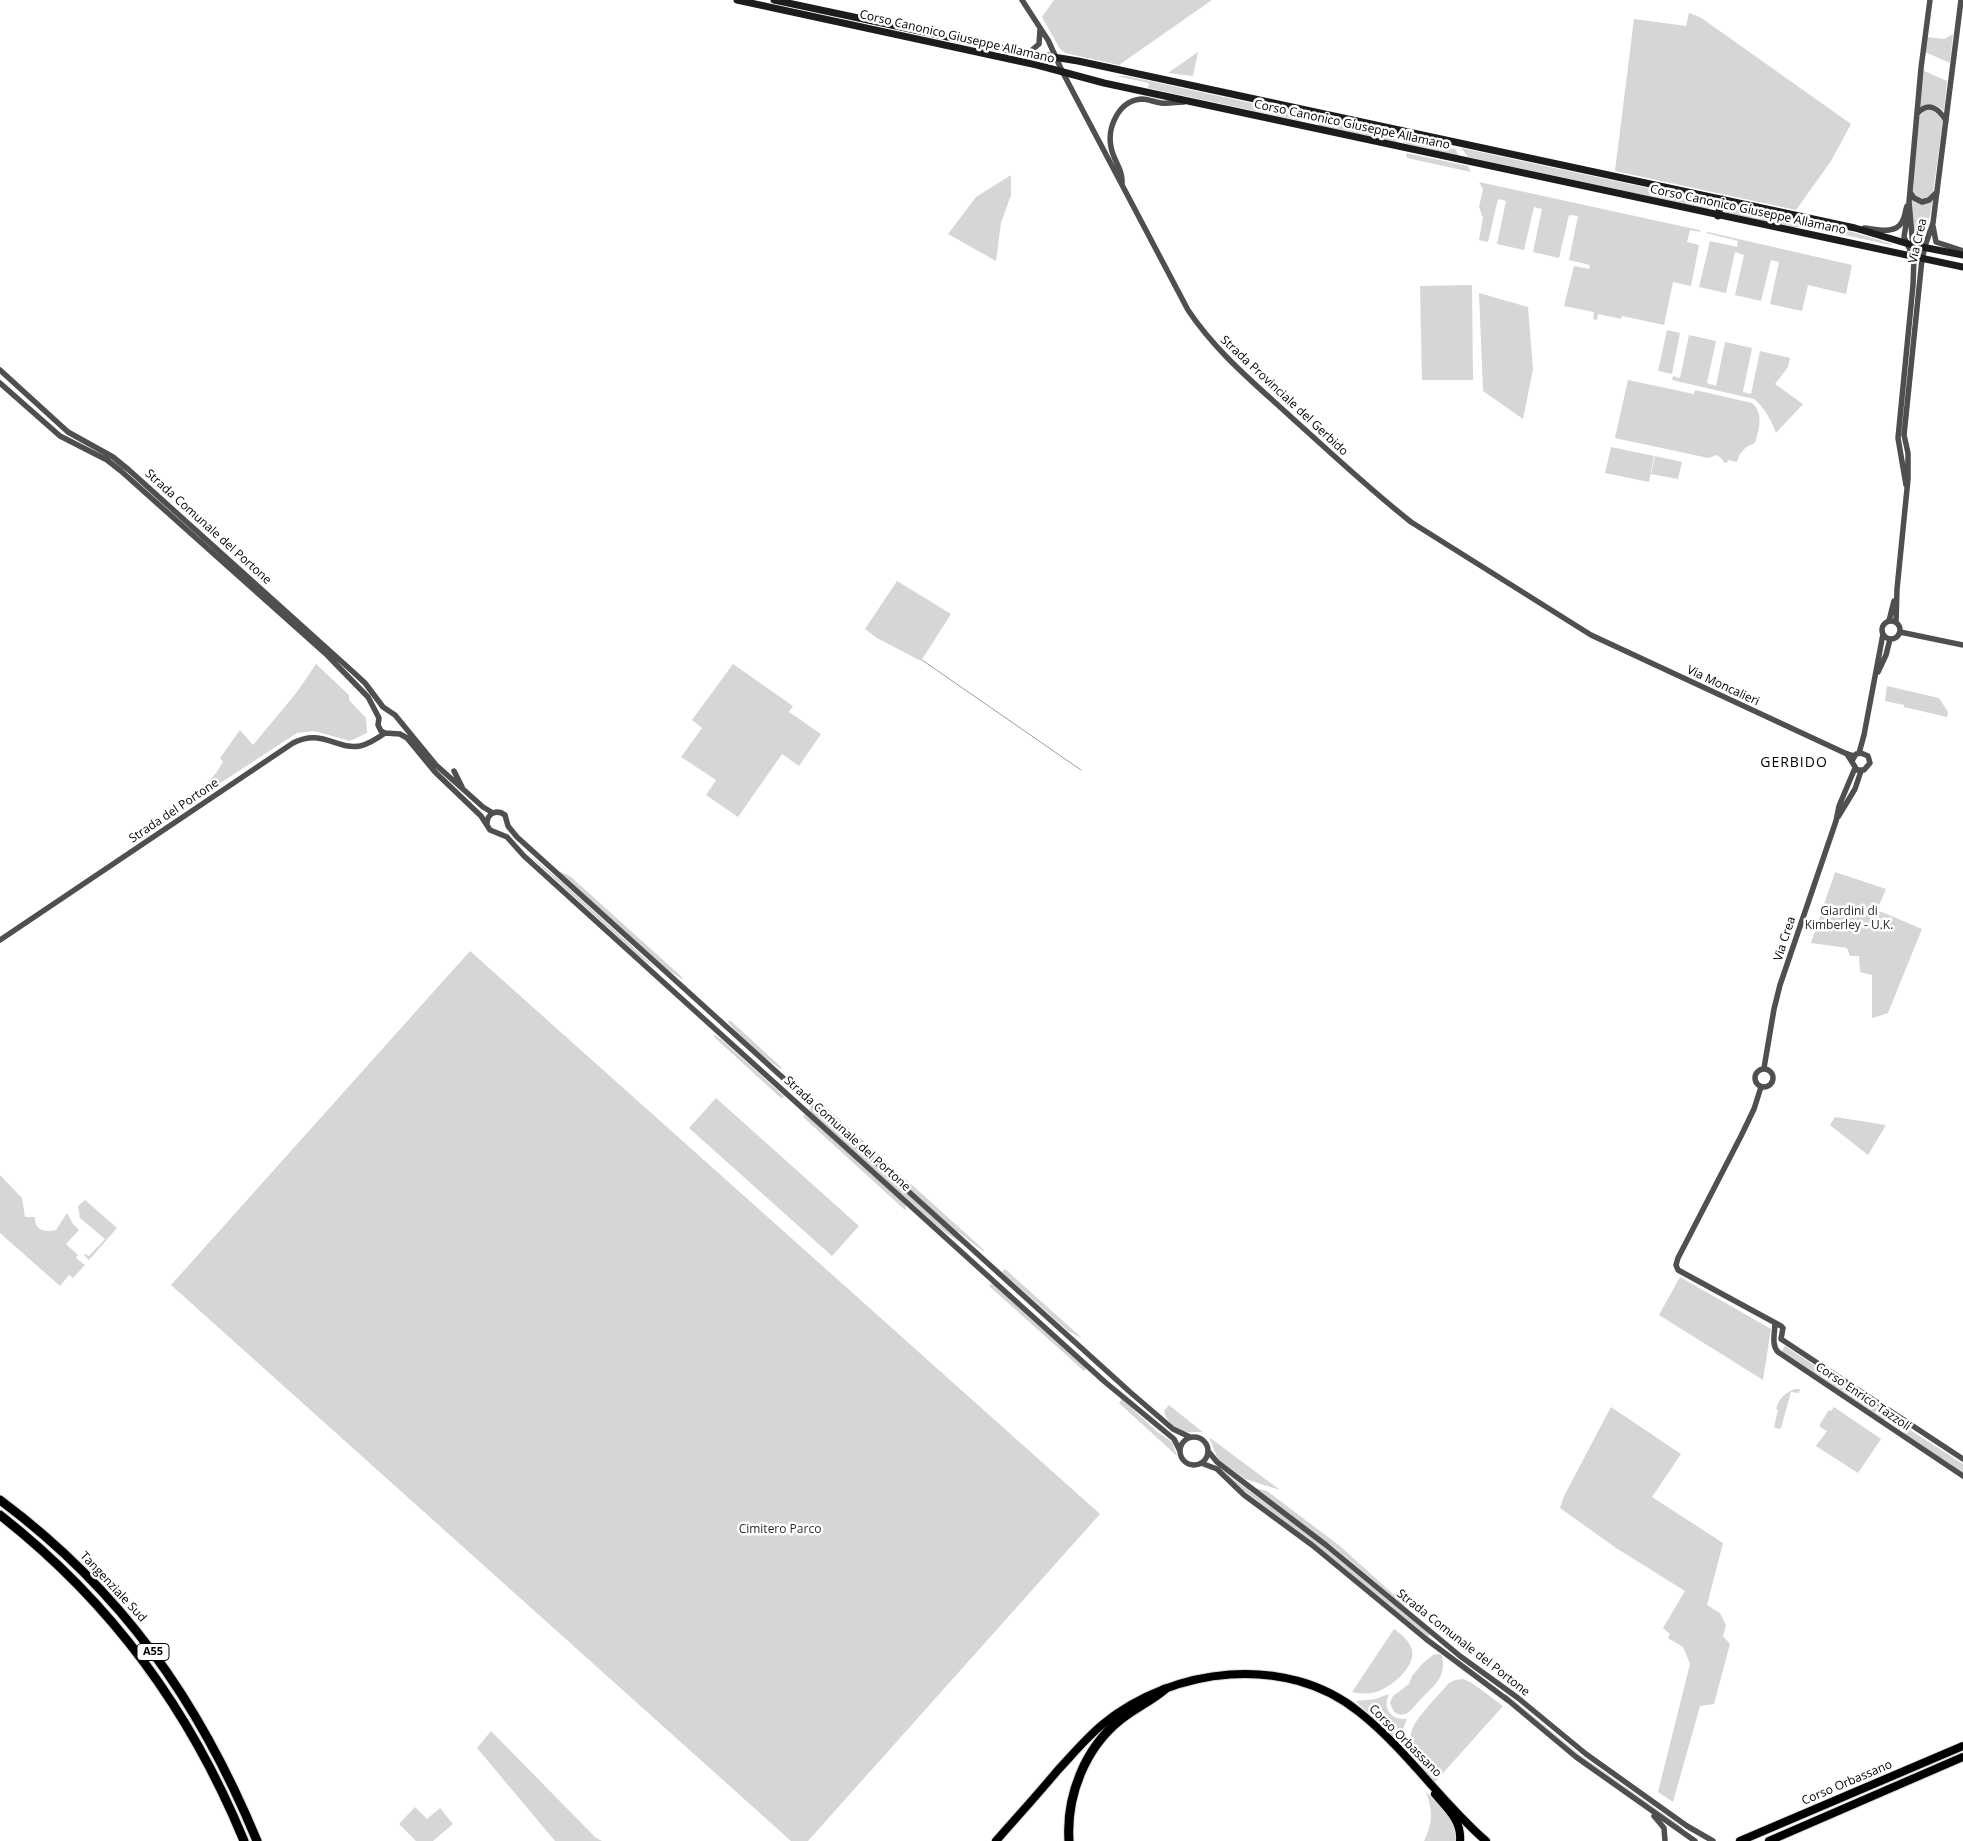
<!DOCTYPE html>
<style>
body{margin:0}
canvas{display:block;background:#fff}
</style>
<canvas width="1963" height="1841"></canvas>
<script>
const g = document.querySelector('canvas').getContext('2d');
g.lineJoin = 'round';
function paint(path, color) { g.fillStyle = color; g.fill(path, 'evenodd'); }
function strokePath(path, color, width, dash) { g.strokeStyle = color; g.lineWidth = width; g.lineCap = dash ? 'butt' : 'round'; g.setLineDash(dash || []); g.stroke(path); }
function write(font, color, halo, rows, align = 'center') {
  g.font = font + ' "Open Sans",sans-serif'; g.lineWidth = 5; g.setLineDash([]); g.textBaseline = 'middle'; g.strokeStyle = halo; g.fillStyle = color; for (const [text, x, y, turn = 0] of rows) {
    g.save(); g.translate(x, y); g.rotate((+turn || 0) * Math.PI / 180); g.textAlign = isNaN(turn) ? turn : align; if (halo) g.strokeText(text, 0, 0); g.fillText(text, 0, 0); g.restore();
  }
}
paint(new Path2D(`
 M 1054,0 L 1212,0 L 1119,65 L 1065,53 L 1060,49 L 1042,17 Z
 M 1689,13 L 1700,17 L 1851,124 L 1831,161 L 1796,210 L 1615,171 L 1634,19 L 1686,26 Z
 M 1953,34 L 1950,63 L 1925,52 L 1927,37 L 1944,39 Z
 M 1198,52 L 1193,76 L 1168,73 Z
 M 1922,70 L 1947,81 L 1944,111 C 1937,104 1928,102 1919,108 Z
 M 1116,76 L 1127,76 L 1297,113 L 1301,121 L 1148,88 L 1149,83 Z
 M 1929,109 L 1936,111 L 1943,122 L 1933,193 L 1928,199 L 1918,199 L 1912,190 L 1918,118 L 1925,110 Z
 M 1309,115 L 1399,134 L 1401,138 L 1396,142 L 1320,126 Z
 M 1408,140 L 1455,149 L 1459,156 L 1403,143 Z
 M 1461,148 L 1709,201 L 1711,206 L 1708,209 L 1468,157 Z
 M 1406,153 L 1468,166 L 1471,172 L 1407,158 Z
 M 1011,175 L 1011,195 L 1001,223 L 996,261 L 948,234 L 976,197 Z
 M 1479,182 L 1699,230 L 1701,232 L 1690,230 L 1687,242 L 1699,245 L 1691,286 L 1673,282 L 1664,325 L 1622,316 L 1621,319 L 1598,314 L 1597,320 L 1593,319 L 1594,312 L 1564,306 L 1574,266 L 1589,269 L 1590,265 L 1569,260 L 1578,216 L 1569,215 L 1559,258 L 1533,252 L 1542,209 L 1534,207 L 1524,250 L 1497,244 L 1506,201 L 1498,199 L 1488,242 L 1479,240 L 1483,218 L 1479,207 L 1483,189 Z
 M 1911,198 L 1920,204 L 1933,200 L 1928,225 L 1920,241 L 1917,240 L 1913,228 Z
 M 1728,205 L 1856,233 L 1892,244 L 1891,245 L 1807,227 L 1792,227 L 1727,213 L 1725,209 Z
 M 1708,232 L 1852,265 L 1846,294 L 1808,285 L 1802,311 L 1770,304 L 1779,262 L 1771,260 L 1761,301 L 1735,295 L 1744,255 L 1735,252 L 1726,293 L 1699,287 L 1710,241 L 1737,247 L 1738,241 L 1706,233 Z
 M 1472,285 L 1473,380 L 1422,380 L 1420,286 Z
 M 1479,293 L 1528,307 L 1533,369 L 1523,419 L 1483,391 Z
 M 1667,330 L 1680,333 L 1672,374 L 1658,371 Z
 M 1689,335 L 1716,341 L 1707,383 L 1716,386 L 1725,342 L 1752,348 L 1743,392 L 1751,394 L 1760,351 L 1790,358 L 1788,367 L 1775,384 L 1803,404 L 1776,433 C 1771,420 1765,408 1754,399 L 1672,380 L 1673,376 L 1680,378 Z
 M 1628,380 L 1694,394 L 1695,390 L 1752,403 C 1764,413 1759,430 1755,443 C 1745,447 1740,451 1737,462 L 1728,460 L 1727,463 L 1723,462 L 1723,460 L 1717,455 L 1708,458 L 1615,438 Z
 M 1611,447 L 1654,456 L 1649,482 L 1605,473 Z
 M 1655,456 L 1682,462 L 1678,479 L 1651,474 Z
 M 897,581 L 951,614 L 921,661 L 877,638 L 865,629 Z
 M 316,664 L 349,695 L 349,700 L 366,718 L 367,733 L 350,741 L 314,731 L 297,733 L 199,797 L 197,794 L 216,773 L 223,762 L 220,758 L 240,730 L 253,745 L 297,692 Z
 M 733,664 L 793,706 L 789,712 L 821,734 L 799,766 L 782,754 L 738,817 L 706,795 L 716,780 L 681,757 L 702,728 L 692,720 Z
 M 1887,686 L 1939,698 L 1948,712 L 1947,717 L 1904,707 L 1904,705 L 1885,701 Z
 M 522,849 L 562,882 L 658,970 L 640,957 Z
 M 558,871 L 570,876 L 683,978 L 682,979 L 668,970 Z
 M 1835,872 L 1886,889 L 1877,910 L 1922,929 L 1888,1013 L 1872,1018 L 1872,975 L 1860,972 L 1859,956 L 1850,956 L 1847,948 L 1811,943 Z
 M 470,951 L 1100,1514 L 808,1841 L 791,1841 L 171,1285 Z
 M 730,1020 L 782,1068 L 781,1069 C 761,1056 743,1040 728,1022 Z
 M 714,1035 L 722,1040 L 784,1096 L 782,1099 L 713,1036 Z
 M 716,1098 L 859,1226 L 832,1256 L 689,1128 Z
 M 818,1100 L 984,1250 L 983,1251 L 953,1228 L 815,1103 Z
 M 811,1107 L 960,1241 L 959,1242 L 942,1230 L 811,1113 L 809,1109 Z
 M 805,1114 L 905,1204 L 906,1211 L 803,1117 Z
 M 1835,1117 L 1886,1125 L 1868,1155 L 1830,1125 Z
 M 0,1175 L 22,1198 L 25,1217 L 35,1217 C 34,1230 45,1233 56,1230 L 67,1213 L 73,1224 L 79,1230 L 66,1244 L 78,1255 L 76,1258 L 85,1265 L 73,1278 L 69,1275 L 60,1286 L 0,1233 Z
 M 85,1200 L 117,1228 L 89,1260 L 84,1255 L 85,1254 L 89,1256 L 105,1239 L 80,1218 L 78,1206 Z
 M 1005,1269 L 1082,1338 L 1068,1331 L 1002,1272 Z
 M 1680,1277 L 1771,1329 L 1763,1380 L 1659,1315 Z
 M 992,1283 L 1087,1368 L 1084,1371 L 989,1286 Z
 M 1785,1346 L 1888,1414 L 1888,1419 L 1883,1420 L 1783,1354 L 1782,1351 Z
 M 1795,1389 L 1800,1389 L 1799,1393 L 1791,1392 L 1781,1428 L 1778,1429 L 1774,1427 L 1778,1410 L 1776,1409 C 1779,1398 1785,1393 1795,1389 Z
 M 1122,1399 L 1156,1431 L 1172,1442 L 1177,1456 L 1119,1403 Z
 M 1169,1405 L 1204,1433 C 1198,1431 1194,1433 1188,1432 C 1177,1431 1166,1421 1164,1411 Z
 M 1611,1407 L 1681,1454 L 1652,1497 L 1723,1543 L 1707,1605 L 1720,1613 L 1726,1625 L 1723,1636 L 1730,1644 L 1714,1704 L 1700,1706 L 1673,1802 L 1658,1792 L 1690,1664 L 1683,1647 L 1668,1638 L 1670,1634 L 1663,1628 L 1685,1591 L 1616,1548 L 1560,1508 L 1564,1496 Z
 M 1834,1407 L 1881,1439 L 1858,1473 L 1816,1446 L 1827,1431 L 1820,1427 L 1820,1424 L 1829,1410 L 1831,1411 Z
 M 1907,1428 L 1963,1464 L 1963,1474 L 1904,1433 L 1904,1429 Z
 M 1209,1437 L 1280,1490 L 1245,1479 L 1218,1459 Z
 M 1224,1472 L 1312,1537 L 1430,1634 L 1428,1637 L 1310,1540 L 1240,1488 Z
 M 1256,1488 L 1267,1491 L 1340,1546 L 1404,1604 L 1404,1606 L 1336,1549 Z
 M 1394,1629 C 1401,1634 1410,1641 1412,1650 C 1416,1667 1390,1688 1376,1692 C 1368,1694 1360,1694 1352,1692 Z
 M 1439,1654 L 1442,1656 C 1447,1678 1433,1686 1420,1700 C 1412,1708 1407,1720 1394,1712 L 1390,1703 L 1393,1696 L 1409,1684 L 1412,1676 L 1423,1663 L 1433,1655 Z
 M 1463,1679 L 1472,1683 L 1503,1706 L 1435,1782 C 1390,1735 1414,1724 1449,1683 L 1455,1680 Z
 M 1389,1694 C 1382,1709 1391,1720 1407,1719 L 1402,1731 L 1400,1745 L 1356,1701 L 1375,1699 Z
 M 1506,1694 L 1580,1755 L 1682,1827 L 1681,1829 L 1577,1756 L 1505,1695 Z
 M 491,1731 L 595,1837 L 602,1841 L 555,1841 L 477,1748 Z
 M 1426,1792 C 1439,1805 1461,1821 1456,1841 L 1424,1841 C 1433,1823 1433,1810 1426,1792 Z
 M 415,1807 L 427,1819 L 440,1808 L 453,1824 L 433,1841 L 416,1841 L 399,1824 Z`), '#d6d6d6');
strokePath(new Path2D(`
 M 922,660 L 1081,770`), '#9d9d9d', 1);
const primary = new Path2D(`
 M 1435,1794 C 1447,1808 1462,1821 1460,1841
 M 996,1841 C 1017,1817 1038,1794 1058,1770 C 1073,1754 1086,1738 1103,1724 C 1173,1667 1286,1653 1359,1712 C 1406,1749 1441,1802 1486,1841
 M 1740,1841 L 1963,1746
 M 1769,1841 L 1963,1757`);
const motorway = new Path2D(`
 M 0,1500 C 122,1591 199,1701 257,1841
 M 0,1515 C 112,1603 190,1710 244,1841
 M 1069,1841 C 1066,1796 1085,1748 1120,1720 C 1135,1708 1151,1701 1165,1689`);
strokePath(primary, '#dbdbdb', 10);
strokePath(motorway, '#dbdbdb', 11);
strokePath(new Path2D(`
 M 1022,0 L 1048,40 L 1063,73 L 1188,310 C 1216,352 1254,383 1291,417 C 1330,452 1369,489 1411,522 L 1591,635 L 1847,754 L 1854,756
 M 1032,50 L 1039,44 L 1040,30
 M 1917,114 C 1928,101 1939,108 1946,121
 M 1122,183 C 1123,169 1113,160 1111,147 C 1107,127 1119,100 1142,99 C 1148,99 1154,102 1161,103 C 1169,104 1177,102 1184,102
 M 1910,192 L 1914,198 L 1922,202 L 1929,200 L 1937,192
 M 1907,218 L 1904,237 L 1912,254
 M 1933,226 L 1936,242 L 1963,251
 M 1864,228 C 1876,229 1895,235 1902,222 C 1905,217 1905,211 1907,206
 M 0,370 L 68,432 L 113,457 L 129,470 L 352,671 L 365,683 L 383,707 L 395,715 L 436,765 L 483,807 L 493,813
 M 0,383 L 60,436 L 107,460 L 121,471 L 327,655 L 368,697 L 379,718 L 378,725 L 381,731 L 385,733 L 400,734 L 407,738 L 435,772 L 481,816 L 490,830 L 507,837 L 524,856 L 1105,1382 L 1174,1439 L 1180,1451
 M 1906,485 L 1898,438 L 1913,285 L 1914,258 L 1909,202 L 1921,68 L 1930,0
 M1882 630a9 9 0 1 1 18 0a9 9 0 1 1-18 0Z
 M 1889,621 L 1894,601
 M 1896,622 L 1897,589 L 1908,479 L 1908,453 L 1904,435 L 1922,259 L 1926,243 L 1933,223 L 1961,0
 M 1900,632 L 1963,645
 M 1878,672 L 1886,655 L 1890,639
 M 1859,753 L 1864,735 L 1883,634
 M 1847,754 L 1857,770 L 1864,770 L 1870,763 L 1868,756 L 1861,753 L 1856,754 L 1852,761
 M 454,771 L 462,787
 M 1838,817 L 1855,789 L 1861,771
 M 487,824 C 487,813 497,809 505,815 L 508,826 L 517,837 L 1130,1392 L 1173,1429 L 1190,1437
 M 0,940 L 293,743 C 322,728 336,750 360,746 C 369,744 378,738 385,733
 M 1764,1068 L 1774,1009 L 1780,985 L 1836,821 L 1839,806 L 1855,768
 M1755 1078a9 9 0 1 1 18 0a9 9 0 1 1-18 0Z
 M 1761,1087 L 1754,1109 L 1741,1136 L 1678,1258 L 1676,1265 L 1678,1270 L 1781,1326 L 1783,1328 L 1781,1339 L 1963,1459
 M 1775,1323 C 1775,1332 1771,1345 1778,1352 L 1963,1476
 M1180 1451a14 14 0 1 1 28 0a14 14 0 1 1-28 0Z
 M 1208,1451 L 1217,1462 L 1326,1545 L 1460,1656 L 1518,1698 L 1586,1754 L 1687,1826 L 1713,1841
 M 1201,1463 L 1217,1469 L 1244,1495 L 1312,1545 L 1426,1639 L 1509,1701 L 1576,1757 L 1695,1841
 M 1654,1816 L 1664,1828 L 1665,1841`), '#4f4f4f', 5.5);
strokePath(new Path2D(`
 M 737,0 L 1037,65 L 1104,83 L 1963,267
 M 774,0 L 1004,49 L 1078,61 L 1855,228 L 1912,245 L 1963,255
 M 1718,216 L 1722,199`), '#1c1c1c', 7);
strokePath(primary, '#000', 8);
strokePath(motorway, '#000', 9);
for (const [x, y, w] of [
 [153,1652,32]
]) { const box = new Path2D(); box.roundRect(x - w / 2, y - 8.5, w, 17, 4); g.fillStyle = '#fff'; g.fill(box); strokePath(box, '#000', 1); }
write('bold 11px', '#000', null, [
 ["A55",153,1652]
]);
write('12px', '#000', '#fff', [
 ["Corso Canonico Giuseppe Allamano",957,37,13],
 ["Corso Canonico Giuseppe Allamano",1352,125,12],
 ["Corso Canonico Giuseppe Allamano",1748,210,12],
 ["Via Crea",1918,241,-77],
 ["Strada Provinciale del Gerbido",1284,396,43],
 ["Strada Comunale del Portone",208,527,42],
 ["Via Moncalieri",1723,686,25],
 ["Strada del Portone",174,811,-34],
 ["Via Crea",1785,939,-72],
 ["Strada Comunale del Portone",847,1134,42],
 ["Corso Enrico Tazzoli",1863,1397,34],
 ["Tangenziale Sud",113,1587,47],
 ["Strada Comunale del Portone",1463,1643,38],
 ["Corso Orbassano",1405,1741,45],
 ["Corso Orbassano",1847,1783,-23]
]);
write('12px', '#2d2d2d', '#fff', [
 ["Giardini di",1849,912],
 ["Kimberley - U.K.",1849,926],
 ["Cimitero Parco",780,1530]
]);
g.letterSpacing = '1px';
write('14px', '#000', '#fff', [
 ["GERBIDO",1794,763]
]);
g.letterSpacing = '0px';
</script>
